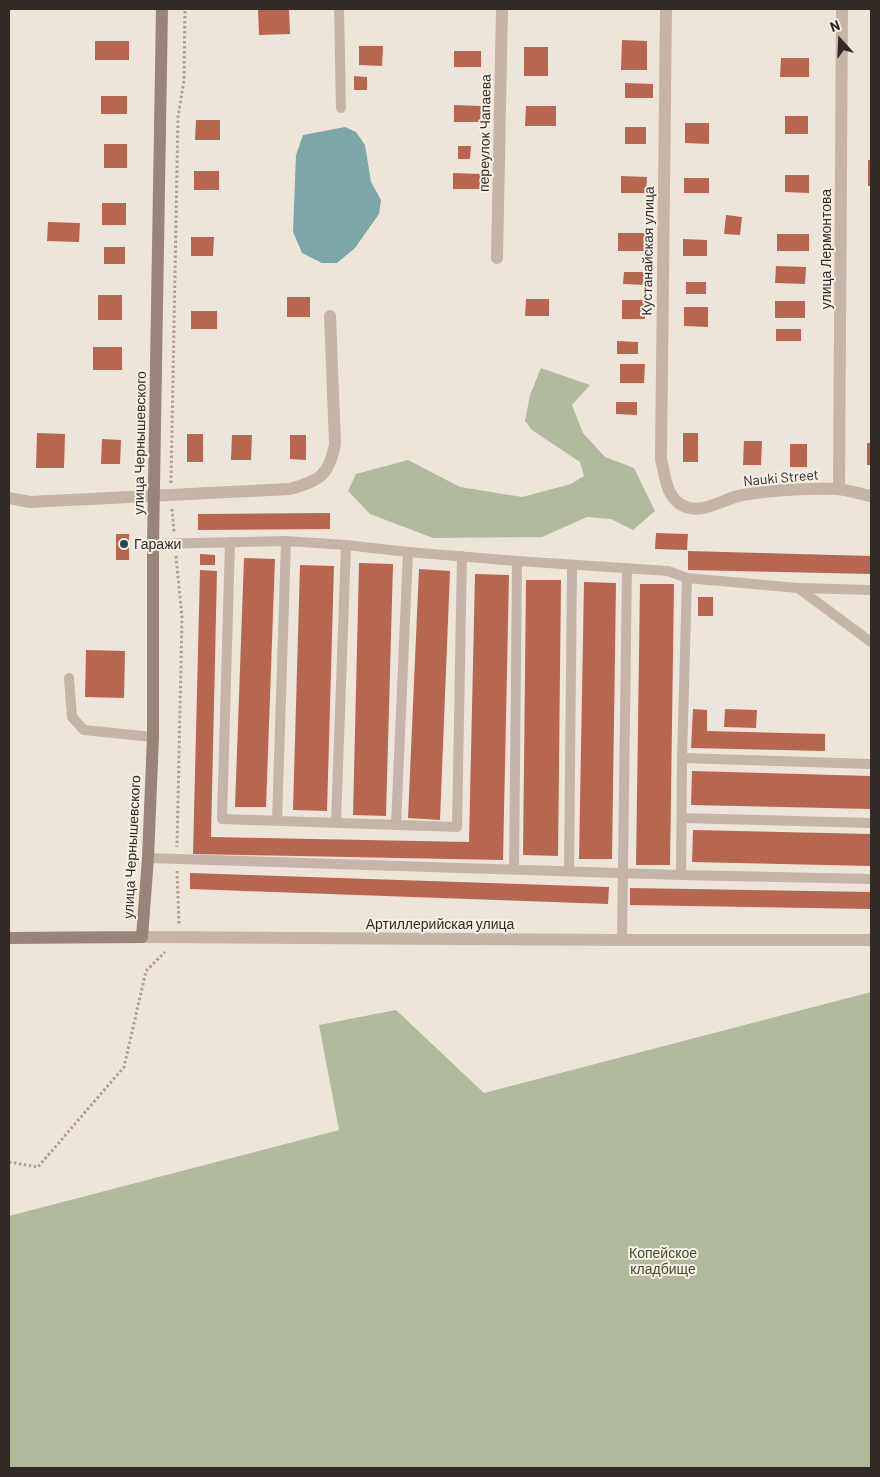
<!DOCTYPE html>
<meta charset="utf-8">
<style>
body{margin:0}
#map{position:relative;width:880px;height:1477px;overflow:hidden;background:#eee5da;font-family:Barlow,sans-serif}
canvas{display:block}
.frame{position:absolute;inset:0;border:10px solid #322a27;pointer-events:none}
.north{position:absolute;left:815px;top:15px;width:50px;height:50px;-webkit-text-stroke:4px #f6efe6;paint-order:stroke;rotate:340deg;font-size:14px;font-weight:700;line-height:20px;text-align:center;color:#322a27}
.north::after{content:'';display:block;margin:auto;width:18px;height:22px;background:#322a27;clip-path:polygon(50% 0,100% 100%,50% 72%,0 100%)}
</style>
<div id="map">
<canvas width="880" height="1477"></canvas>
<div class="frame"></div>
<div class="north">N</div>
</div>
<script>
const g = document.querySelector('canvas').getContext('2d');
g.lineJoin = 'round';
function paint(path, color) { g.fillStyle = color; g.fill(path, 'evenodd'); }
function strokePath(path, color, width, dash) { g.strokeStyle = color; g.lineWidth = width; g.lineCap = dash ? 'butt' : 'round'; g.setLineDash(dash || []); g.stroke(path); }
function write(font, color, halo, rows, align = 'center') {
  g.font = font + ' Barlow,sans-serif'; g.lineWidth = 4; g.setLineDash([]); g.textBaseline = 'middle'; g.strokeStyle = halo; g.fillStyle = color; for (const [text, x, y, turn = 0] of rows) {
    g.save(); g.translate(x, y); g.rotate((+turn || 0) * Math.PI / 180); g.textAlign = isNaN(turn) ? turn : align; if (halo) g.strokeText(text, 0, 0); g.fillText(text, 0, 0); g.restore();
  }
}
paint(new Path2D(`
 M 541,368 L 590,385 L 572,405 L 583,433 L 605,457 L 634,468 L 655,511 L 633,530 L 611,519 L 587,517 L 542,537 L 433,538 L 370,514 L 348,491 L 356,474 L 408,460 L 460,487 L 522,497 L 571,484 L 584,476 L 580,462 L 532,430 L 525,421 L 530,395 Z
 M 871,992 L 871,1468 L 9,1468 L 9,1216 L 339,1130 L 319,1025 L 396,1010 L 484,1093 Z`), '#b1bb9c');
paint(new Path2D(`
 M 345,127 L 356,132 L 365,145 L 371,182 L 381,200 L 379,214 L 355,248 L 337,263 L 322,263 L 302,253 L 293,232 L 296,155 L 303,135 Z`), '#7da6a7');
paint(new Path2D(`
 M 258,9 L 289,9 L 290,34 L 259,35 Z
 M 622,40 L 647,41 L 647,70 L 621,70 Z
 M 95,41 L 129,41 L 129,60 L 95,60 Z
 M 359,46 L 383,46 L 382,66 L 359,65 Z
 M 524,47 L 548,47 L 548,76 L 524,76 Z
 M 454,51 L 481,51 L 481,67 L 454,67 Z
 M 781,58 L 809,58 L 809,77 L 780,77 Z
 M 354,76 L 367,77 L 367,90 L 354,90 Z
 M 625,83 L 653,84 L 653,98 L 625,98 Z
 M 101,96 L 127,96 L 127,114 L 101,114 Z
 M 454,105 L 481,106 L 480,122 L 454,122 Z
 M 526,106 L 556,106 L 556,126 L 525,126 Z
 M 785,116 L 808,116 L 808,134 L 785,134 Z
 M 196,120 L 220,120 L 220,140 L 195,140 Z
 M 685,123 L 709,123 L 709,144 L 685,143 Z
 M 625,127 L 646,127 L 646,144 L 625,144 Z
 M 104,144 L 127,144 L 127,168 L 104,168 Z
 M 458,146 L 471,146 L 470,159 L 458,159 Z
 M 868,160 L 871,160 L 871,186 L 868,186 Z
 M 194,171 L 219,171 L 219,190 L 194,190 Z
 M 453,173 L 482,174 L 482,189 L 453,189 Z
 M 785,175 L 809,175 L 809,193 L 785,192 Z
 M 621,176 L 647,177 L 646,193 L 621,193 Z
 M 684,178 L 709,178 L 709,193 L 684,193 Z
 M 102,203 L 126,203 L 126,225 L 102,225 Z
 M 726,215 L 742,217 L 740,235 L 724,234 Z
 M 48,222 L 80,223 L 79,242 L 47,241 Z
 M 618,233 L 645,233 L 644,251 L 618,251 Z
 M 777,234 L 809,234 L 809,251 L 777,251 Z
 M 191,237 L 214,237 L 213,256 L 191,256 Z
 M 683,239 L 707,240 L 707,256 L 683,256 Z
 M 104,247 L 125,247 L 125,264 L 104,264 Z
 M 776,266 L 806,267 L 805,284 L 775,283 Z
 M 624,272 L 644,272 L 644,285 L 623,284 Z
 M 686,282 L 706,282 L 706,294 L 686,294 Z
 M 98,295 L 122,295 L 122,320 L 98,320 Z
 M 287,297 L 310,297 L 310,317 L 287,317 Z
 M 526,299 L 549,299 L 549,316 L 525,316 Z
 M 622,300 L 645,300 L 645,319 L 622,319 Z
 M 775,301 L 805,301 L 805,318 L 775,318 Z
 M 684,307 L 708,307 L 708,327 L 684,326 Z
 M 191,311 L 217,311 L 217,329 L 191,329 Z
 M 776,329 L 801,329 L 801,341 L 776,341 Z
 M 617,341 L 638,342 L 638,354 L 617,354 Z
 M 93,347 L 122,347 L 122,370 L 93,370 Z
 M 620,364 L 645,364 L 644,383 L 620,383 Z
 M 616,402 L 637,402 L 637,415 L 616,414 Z
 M 37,433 L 65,434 L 64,468 L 36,468 Z
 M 683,433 L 698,433 L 698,462 L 683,462 Z
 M 187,434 L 203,434 L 203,462 L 187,462 Z
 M 232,435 L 252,435 L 251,460 L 231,460 Z
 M 290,435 L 306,435 L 306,460 L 290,459 Z
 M 102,439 L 121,440 L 120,464 L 101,464 Z
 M 744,441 L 762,441 L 761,465 L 743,465 Z
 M 867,443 L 871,443 L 871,465 L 867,465 Z
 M 790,444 L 807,444 L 807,467 L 790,467 Z
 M 330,513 L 330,529 L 198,530 L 198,514 Z
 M 656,533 L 688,534 L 687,550 L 655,549 Z
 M 116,534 L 129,534 L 129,560 L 116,560 Z
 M 688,551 L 871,556 L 871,574 L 688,570 Z
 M 200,554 L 215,555 L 215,565 L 200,565 Z
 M 244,558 L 275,559 L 266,807 L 235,807 Z
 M 359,563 L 393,564 L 386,816 L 353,815 Z
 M 300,565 L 334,566 L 327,811 L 293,810 Z
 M 419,569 L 450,571 L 440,820 L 408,818 Z
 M 200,570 L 217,571 L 211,837 L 469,842 L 475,574 L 509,575 L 503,860 L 193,854 Z
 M 526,580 L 561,580 L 558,856 L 523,855 Z
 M 584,582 L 616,583 L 612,859 L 579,859 Z
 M 640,584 L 674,584 L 670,865 L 636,865 Z
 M 698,597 L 713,597 L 713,616 L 698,616 Z
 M 86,650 L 125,651 L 124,698 L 85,697 Z
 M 693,709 L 707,710 L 707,731 L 825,734 L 825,751 L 691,748 Z
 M 725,709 L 757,710 L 756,728 L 724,727 Z
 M 692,771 L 871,776 L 871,809 L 691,805 Z
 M 693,830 L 871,834 L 871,866 L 692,862 Z
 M 190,873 L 609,887 L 608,904 L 190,889 Z
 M 630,888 L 871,892 L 871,909 L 630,905 Z`), '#b7674f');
strokePath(new Path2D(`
 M 171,483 L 178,117 L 184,80 L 185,9
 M 172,509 L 174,532
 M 176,556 L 182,618 L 177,847
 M 177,871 L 179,924
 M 9,1162 L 38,1167 L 124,1067 L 146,971 L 165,952`), '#b09f92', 3, [2.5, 2.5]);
strokePath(new Path2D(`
 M 339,9 L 341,108
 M 230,542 L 222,819 L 457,827 L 462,556
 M 153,544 L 286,541 L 346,545 L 408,552 L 517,561 L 668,571 L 687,578 L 798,588 L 871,642
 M 798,588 L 871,590
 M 69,678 L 72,717 L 84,730 L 153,737
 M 682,758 L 871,764
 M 682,818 L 871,823
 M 277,821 L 286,541
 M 336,823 L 346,545
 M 396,825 L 408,552
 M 148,858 L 681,875 L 871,879
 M 514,870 L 517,561
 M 569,871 L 572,565
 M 681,875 L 682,758 L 687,578
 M 622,940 L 627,568`), '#c4b5a8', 10);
strokePath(new Path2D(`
 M 666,9 L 661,459 C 665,475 666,495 680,504 C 700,517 722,499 742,495 C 773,490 807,488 837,489 C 849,490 860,494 871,496
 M 497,258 L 502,9
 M 839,489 L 842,9
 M 9,498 L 30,502 L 290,489 C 320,480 329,476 335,444 L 330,316
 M 142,937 L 622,940 L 871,940`), '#c4b5a8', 12);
strokePath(new Path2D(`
 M 9,938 L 142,937 L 148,858 L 153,737 L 153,544 L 162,9`), '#98847a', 12);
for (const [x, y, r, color] of [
 [124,544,5,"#224c4e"]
]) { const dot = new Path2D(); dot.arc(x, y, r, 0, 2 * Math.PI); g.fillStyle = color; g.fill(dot); strokePath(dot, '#f6efe6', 2); }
write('14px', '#322a27', '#f6efe6', [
 ["переулок Чапаева",485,133,-89],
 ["улица Лермонтова",826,249,-90],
 ["Кустанайская улица",648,251,-89],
 ["улица Чернышевского",140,443,-89],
 ["Nauki Street",781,478,-5],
 ["улица Чернышевского",132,847,-87],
 ["Артиллерийская улица",440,924]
]);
write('14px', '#322a27', '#f6efe6', [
 ["Гаражи",134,544]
], 'left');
write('14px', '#424d2e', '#f6efe6', [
 ["Копейское",663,1253],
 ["кладбище",663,1269]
]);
</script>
